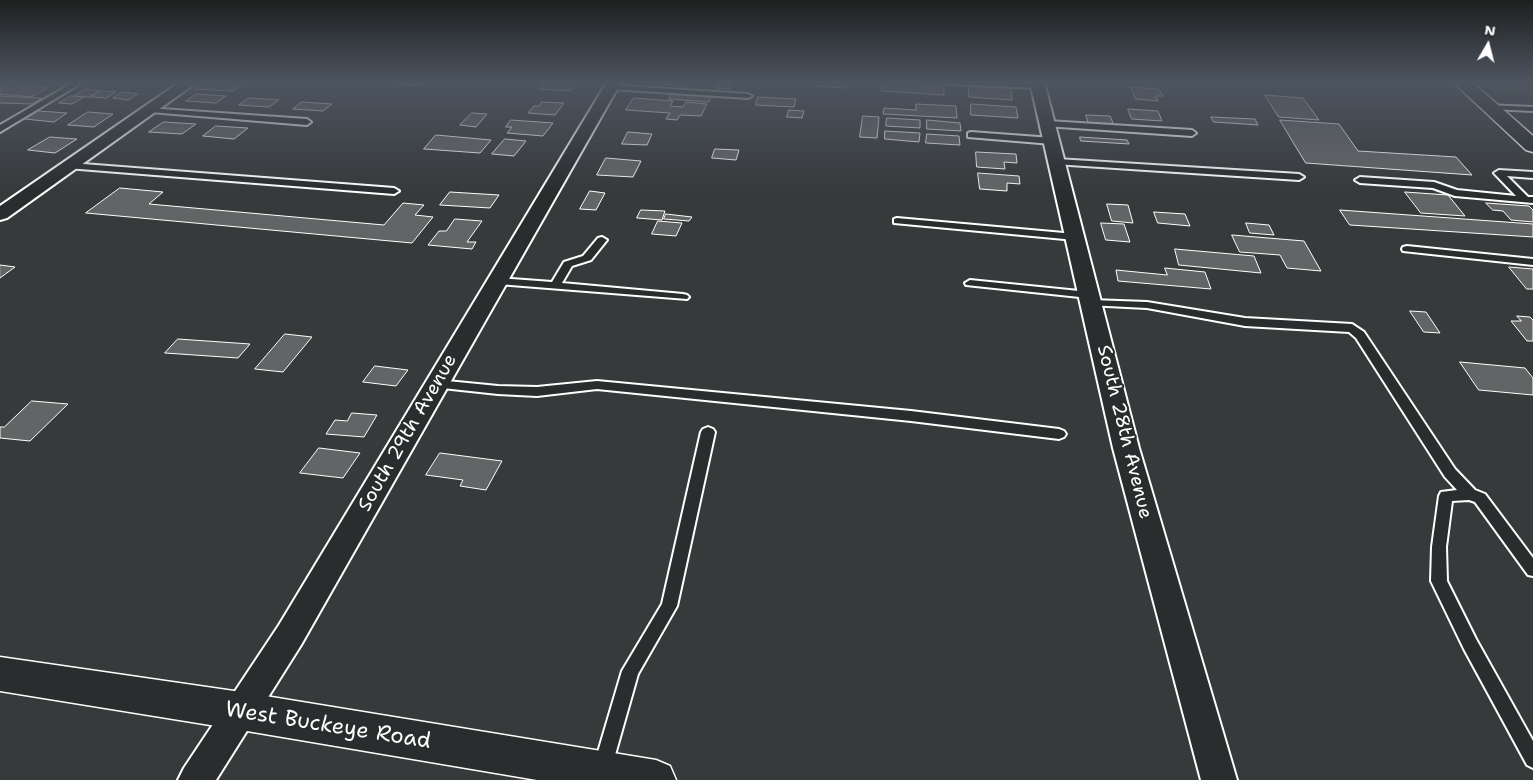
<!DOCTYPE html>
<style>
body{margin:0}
#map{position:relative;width:1533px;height:780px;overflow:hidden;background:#373a3b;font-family:"Shantell Sans",sans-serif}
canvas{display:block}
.north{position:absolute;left:1463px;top:20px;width:50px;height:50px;-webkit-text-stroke:4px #2a2d2e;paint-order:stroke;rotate:8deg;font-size:14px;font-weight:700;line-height:20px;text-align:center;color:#fff}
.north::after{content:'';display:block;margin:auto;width:18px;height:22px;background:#fff;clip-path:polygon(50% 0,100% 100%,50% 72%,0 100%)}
</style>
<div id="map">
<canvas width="1533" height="780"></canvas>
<div class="north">N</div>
</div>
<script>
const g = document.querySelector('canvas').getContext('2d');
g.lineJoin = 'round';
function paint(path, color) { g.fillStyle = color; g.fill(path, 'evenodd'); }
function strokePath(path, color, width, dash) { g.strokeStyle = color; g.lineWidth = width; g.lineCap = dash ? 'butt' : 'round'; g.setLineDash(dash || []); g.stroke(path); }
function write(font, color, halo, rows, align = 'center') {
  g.font = font + ' "Shantell Sans",sans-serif'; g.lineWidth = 4; g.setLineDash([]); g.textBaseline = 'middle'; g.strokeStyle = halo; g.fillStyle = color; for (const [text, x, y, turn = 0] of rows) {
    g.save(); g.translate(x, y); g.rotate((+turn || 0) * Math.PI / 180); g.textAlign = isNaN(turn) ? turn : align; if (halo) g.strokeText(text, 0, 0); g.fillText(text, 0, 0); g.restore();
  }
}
paint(new Path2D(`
 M 1481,82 L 1533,82 L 1533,95 L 1493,92 Z`), '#444748');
const building = new Path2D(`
 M 205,82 L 245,82 L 233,91 L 195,89 Z
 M 400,82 L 425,82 L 421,86 L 398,85 Z
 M 545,82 L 576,82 L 570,91 L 539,89 Z
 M 655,82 L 689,82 L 687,86 L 654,84 Z
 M 718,82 L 732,82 L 730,89 L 716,88 Z
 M 817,82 L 846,82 L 845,88 L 816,86 Z
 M 882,82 L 944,85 L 944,95 L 881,91 Z
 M 3,83 L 49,87 L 31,97 L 0,94 L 0,85 Z
 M 969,85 L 1011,88 L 1012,100 L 969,97 Z
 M 1131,87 L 1159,89 L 1163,96 L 1156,96 L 1158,101 L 1136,99 Z
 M 85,89 L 100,91 L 89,97 L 74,96 Z
 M 101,91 L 116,92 L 106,98 L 91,97 Z
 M 123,92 L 138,94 L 128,100 L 113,98 Z
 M 672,93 L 712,96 L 709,102 L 669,99 Z
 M 196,94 L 226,96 L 216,103 L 186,101 Z
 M 1265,95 L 1303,98 L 1319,120 L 1279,117 Z
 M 0,96 L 42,98 L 32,104 L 0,103 Z
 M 71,96 L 84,97 L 72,104 L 59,103 Z
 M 758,97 L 796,99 L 794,107 L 756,105 Z
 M 249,98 L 279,100 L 269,107 L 239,105 Z
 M 634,98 L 673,101 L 670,106 L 683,107 L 686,102 L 707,104 L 701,116 L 680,115 L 677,120 L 666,119 L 670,113 L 626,110 Z
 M 302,102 L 332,104 L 323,111 L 293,109 Z
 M 542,102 L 564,103 L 555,115 L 528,113 L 534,106 L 539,106 Z
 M 916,104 L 956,106 L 957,118 L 883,114 L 884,108 L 916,110 Z
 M 971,104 L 1016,107 L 1018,118 L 971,115 Z
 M 1128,109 L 1158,111 L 1162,121 L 1132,119 Z
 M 789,110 L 804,111 L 802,118 L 787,117 Z
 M 39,111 L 67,113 L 54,122 L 25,119 Z
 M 88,112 L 113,114 L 94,127 L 68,125 Z
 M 472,113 L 487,114 L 476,127 L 460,125 Z
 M 1086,115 L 1110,116 L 1114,125 L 1089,124 Z
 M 863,116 L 879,117 L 877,138 L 860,137 Z
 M 1211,117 L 1255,119 L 1258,125 L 1214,122 Z
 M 887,118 L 920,120 L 920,128 L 886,126 Z
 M 511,120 L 553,123 L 543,136 L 507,133 L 512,127 L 506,127 Z
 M 927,120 L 960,123 L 961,131 L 927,129 Z
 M 1280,120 L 1339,124 L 1358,151 L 1456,157 L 1472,175 L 1306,163 Z
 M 164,122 L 196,124 L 182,134 L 149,132 Z
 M 216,126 L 248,128 L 234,139 L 203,136 Z
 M 885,131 L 920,133 L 919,142 L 885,139 Z
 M 628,132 L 652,134 L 647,145 L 622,144 Z
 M 927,134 L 959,136 L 960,145 L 926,143 Z
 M 436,135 L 491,140 L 480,153 L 424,149 Z
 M 50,137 L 77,139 L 55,153 L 28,150 Z
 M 1080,137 L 1127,140 L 1129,144 L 1081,141 Z
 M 505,139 L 526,141 L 514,156 L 492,154 Z
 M 715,149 L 739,150 L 736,160 L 712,158 Z
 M 976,152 L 1016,154 L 1017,163 L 1004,162 L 1005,169 L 977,167 Z
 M 606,158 L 641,161 L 633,177 L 597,175 Z
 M 978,173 L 1019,176 L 1020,184 L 1007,183 L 1007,191 L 980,189 Z
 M 120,188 L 163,192 L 149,204 L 384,225 L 403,203 L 424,205 L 415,215 L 433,217 L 412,243 L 86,213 Z
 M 590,191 L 605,193 L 596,210 L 580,209 Z
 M 450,192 L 499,195 L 490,208 L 440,205 Z
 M 1405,192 L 1448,195 L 1465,216 L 1421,213 Z
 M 1486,203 L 1529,206 L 1533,210 L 1533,222 L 1511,220 L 1503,211 L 1493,210 Z
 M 1107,204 L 1128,205 L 1133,223 L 1112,221 Z
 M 641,210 L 665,211 L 662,220 L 637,218 Z
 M 1340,210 L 1533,224 L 1533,237 L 1350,225 Z
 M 1154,212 L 1185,214 L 1190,226 L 1158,223 Z
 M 666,214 L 692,217 L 689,221 L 664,219 Z
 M 455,219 L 482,221 L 467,242 L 476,242 L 472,249 L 428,245 L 439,231 L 446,231 Z
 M 658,221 L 682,223 L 676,236 L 652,234 Z
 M 1101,223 L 1124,224 L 1130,242 L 1106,240 Z
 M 1246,223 L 1269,225 L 1274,235 L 1250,233 Z
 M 1232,235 L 1304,241 L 1321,271 L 1287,268 L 1280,255 L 1240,252 Z
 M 1175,249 L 1254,256 L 1261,273 L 1179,265 Z
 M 0,265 L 15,267 L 0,278 Z
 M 1509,267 L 1533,269 L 1533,289 L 1527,289 Z
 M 1165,268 L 1205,272 L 1211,289 L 1118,281 L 1116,270 L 1167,275 Z
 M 1410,311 L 1426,312 L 1440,333 L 1424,332 Z
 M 1517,316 L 1530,317 L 1533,320 L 1533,341 L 1527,341 L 1511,321 L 1521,321 Z
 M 285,334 L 312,337 L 283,372 L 255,369 Z
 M 178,339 L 250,344 L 238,358 L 165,353 Z
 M 1460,362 L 1525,368 L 1533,378 L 1533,395 L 1479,390 Z
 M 375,366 L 408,370 L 396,386 L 363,382 Z
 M 32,401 L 68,404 L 30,441 L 0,438 L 0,427 L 4,427 Z
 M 352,413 L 377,415 L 364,437 L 326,434 L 335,420 L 347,421 Z
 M 319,448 L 360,453 L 343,478 L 300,473 Z
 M 440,453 L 502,461 L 486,490 L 460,486 L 463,480 L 426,475 Z`);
paint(building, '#636465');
strokePath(building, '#fff', 1);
const service = new Path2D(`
 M 74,82 L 83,82 L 0,132 L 0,125 Z
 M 944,82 L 1038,84 L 1042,86 L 1038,88 L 948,84 Z
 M 608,85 L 748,94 L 752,96 L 748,98 L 611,89 L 608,89 Z
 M 1486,105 L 1533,107 L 1533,111 L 1489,109 L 1486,109 Z
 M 147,108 L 307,119 L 311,122 L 307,125 L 150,112 L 146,110 Z
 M 1048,121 L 1192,130 L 1196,133 L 1192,136 L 1045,126 L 1045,122 Z
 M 971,132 L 1052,138 L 1056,141 L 1052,144 L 968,137 L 968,133 Z
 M 1057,159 L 1299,174 L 1304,177 L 1299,180 L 1054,164 L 1054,160 Z
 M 70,163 L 394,188 L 399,191 L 394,194 L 67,168 L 67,164 Z
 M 1499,170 L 1533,172 L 1533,178 L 1507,176 L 1528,197 L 1533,197 L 1533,203 L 1455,196 L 1433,188 L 1360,183 L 1355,180 L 1360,177 L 1434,182 L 1457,190 L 1516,196 L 1494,173 Z
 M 897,218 L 1075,234 L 1080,237 L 1075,240 L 894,223 L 894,219 Z
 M 602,237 L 607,240 L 591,260 L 572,266 L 562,283 L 683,294 L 687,295 L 689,297 L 687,299 L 498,284 L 493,281 L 498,278 L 552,282 L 564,262 L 583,256 L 598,238 Z
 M 1407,246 L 1533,259 L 1533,265 L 1403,251 L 1402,249 L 1403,247 Z
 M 970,280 L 1089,292 L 1095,295 L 1089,298 L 966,285 L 965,283 Z
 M 1091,300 L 1147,302 L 1245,318 L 1352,324 L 1364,332 L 1455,469 L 1475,490 L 1485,494 L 1533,558 L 1533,576 L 1528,575 L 1475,502 L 1469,500 L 1452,501 L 1446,547 L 1447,581 L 1476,639 L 1533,741 L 1533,768 L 1527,765 L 1464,649 L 1431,581 L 1432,547 L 1439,496 L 1441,492 L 1457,490 L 1445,477 L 1356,338 L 1349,332 L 1245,326 L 1147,308 L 1087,305 L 1085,303 Z
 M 437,380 L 498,386 L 537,387 L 597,381 L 911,411 L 1059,429 L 1064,431 L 1066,434 L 1064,437 L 1059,439 L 911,421 L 597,389 L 537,396 L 498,394 L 433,387 L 431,384 Z
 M 708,427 L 713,429 L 715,432 L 677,606 L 638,674 L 611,769 L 608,775 L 602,778 L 596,775 L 593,769 L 622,671 L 662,604 L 701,432 L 703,429 Z`);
const minor = new Path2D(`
 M 180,82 L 197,82 L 7,218 L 0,220 L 0,206 Z
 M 607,82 L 621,82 L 301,645 L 216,780 L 178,780 L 184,768 L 279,625 Z
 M 1030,82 L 1044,82 L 1139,448 L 1237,780 L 1201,780 L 1113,448 Z`);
const secondary = new Path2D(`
 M 1453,82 L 1472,82 L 1533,136 L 1533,152 L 1526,150 Z
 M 0,657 L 241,692 L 656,760 L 670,766 L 676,780 L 537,780 L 241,730 L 0,691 Z`);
strokePath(service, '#fff', 4);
strokePath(minor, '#fff', 4);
strokePath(secondary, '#fff', 3);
paint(service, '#2a2d2e');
paint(minor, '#2a2d2e');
paint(secondary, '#2a2d2e');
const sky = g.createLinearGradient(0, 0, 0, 191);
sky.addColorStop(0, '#1e2020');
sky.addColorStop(0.43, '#4d5560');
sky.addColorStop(1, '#4d556000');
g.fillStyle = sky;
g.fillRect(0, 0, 1533, 191);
write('19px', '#fff', '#2a2d2e', [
 ["South 28th Avenue",1124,432,76],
 ["South 29th Avenue",408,433,-60]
]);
write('22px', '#fff', '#2a2d2e', [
 ["West Buckeye Road",328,726,9]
]);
</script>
